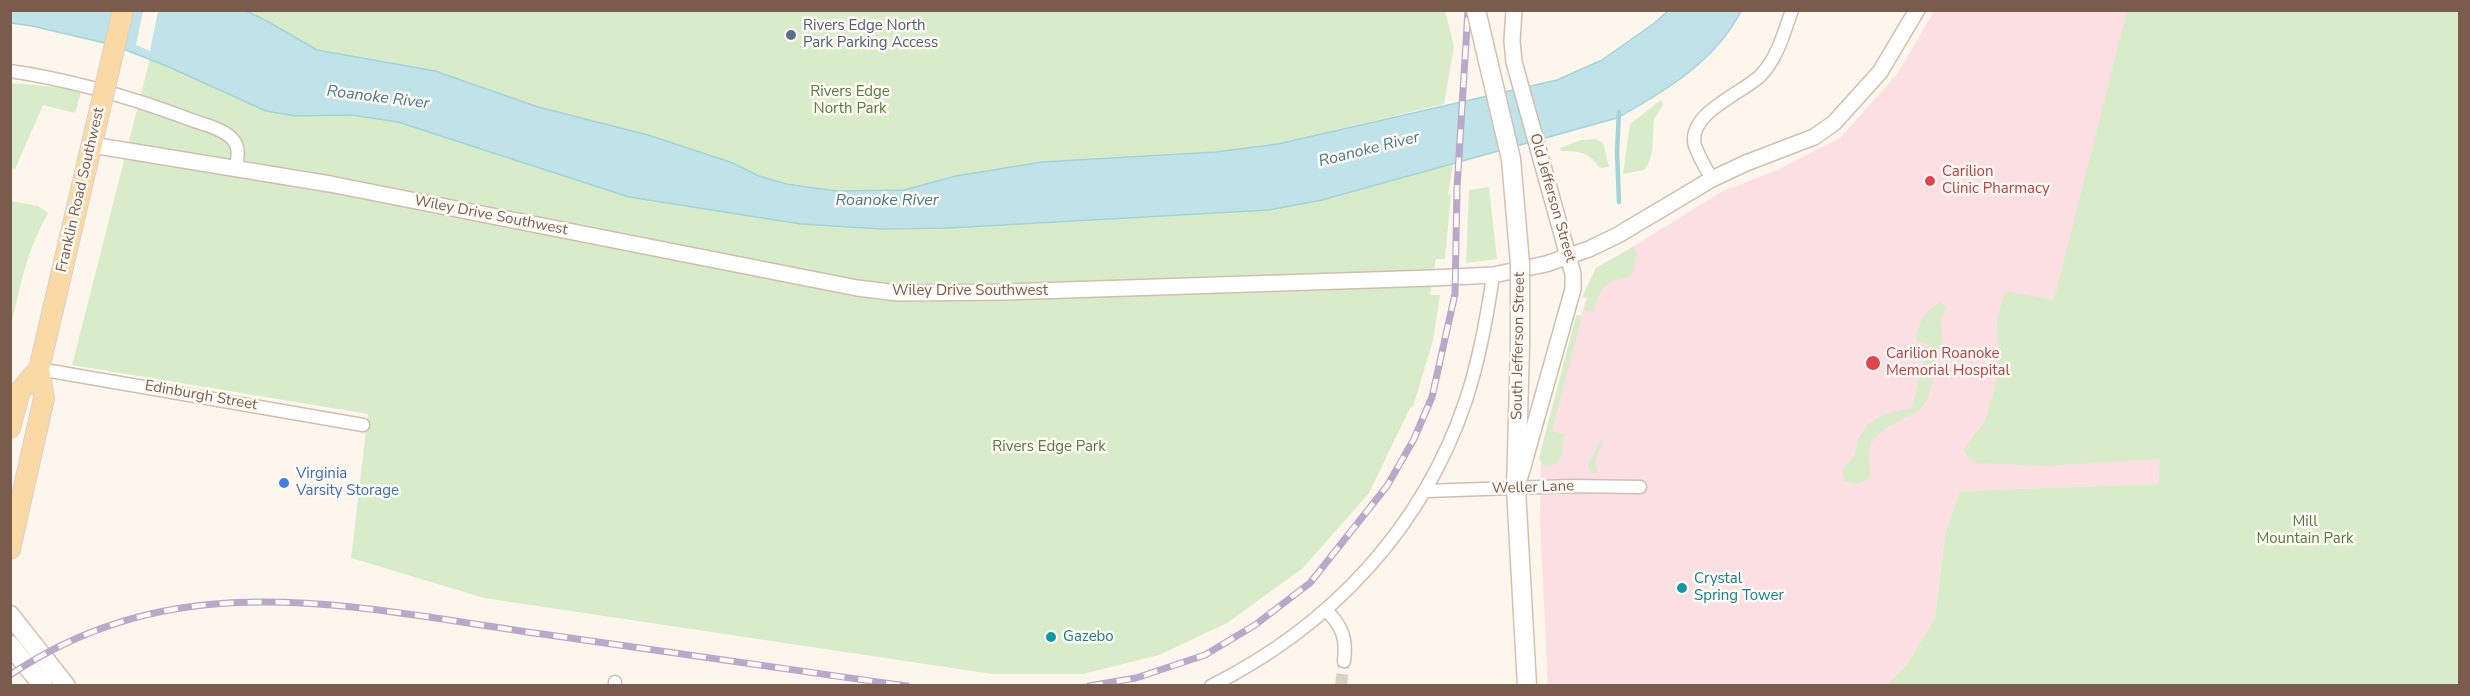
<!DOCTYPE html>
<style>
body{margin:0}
#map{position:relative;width:2470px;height:696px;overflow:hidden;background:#fdf6ec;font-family:"Nunito Sans",sans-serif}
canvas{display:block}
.frame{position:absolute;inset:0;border:12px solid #7a5c4d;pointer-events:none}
</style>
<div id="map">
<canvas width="2470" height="696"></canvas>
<div class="frame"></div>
</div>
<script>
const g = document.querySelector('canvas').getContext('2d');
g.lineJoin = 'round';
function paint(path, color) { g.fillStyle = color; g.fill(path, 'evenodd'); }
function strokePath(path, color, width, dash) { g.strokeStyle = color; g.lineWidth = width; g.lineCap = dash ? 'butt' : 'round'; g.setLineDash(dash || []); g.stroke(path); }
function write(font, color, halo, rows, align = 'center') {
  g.font = font + ' "Nunito Sans",sans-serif'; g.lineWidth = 5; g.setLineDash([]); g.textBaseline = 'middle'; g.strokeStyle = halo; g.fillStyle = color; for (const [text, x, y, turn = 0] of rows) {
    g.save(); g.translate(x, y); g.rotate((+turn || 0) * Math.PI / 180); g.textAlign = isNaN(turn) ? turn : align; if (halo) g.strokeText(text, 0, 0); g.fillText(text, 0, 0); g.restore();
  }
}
paint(new Path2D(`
 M 1934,11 L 2275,11 L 2162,439 L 2158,484 L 1960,491 L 1945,534 L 1935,618 L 1908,663 L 1887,685 L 1548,686 L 1540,524 L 1541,457 L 1593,275 L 1600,267 L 1721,192 L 1777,170 L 1840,138 L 1898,73 Z`), '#fbdfe3');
paint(new Path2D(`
 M 1445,10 L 1454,46 L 1444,104 L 1278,144 L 1216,152 L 1042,162 L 1019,165 L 904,190 L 836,191 L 787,183 L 759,176 L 733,163 L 648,135 L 538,107 L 435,71 L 317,50 L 267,21 L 246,11 Z
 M 2127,11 L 2459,11 L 2459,685 L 1887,685 L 1908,663 L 1935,618 L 1945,534 L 1960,491 L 2158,484 L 2160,459 L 2047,466 L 1974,463 L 1963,450 L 1985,421 L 1994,392 L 1998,359 L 1997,319 L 2005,291 L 2054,300 Z
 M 150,59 L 266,111 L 295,116 L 351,115 L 398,122 L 629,197 L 801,224 L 882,229 L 1322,200 L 1453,164 L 1448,195 L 1451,193 L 1445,259 L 1436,259 L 1430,295 L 1440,295 L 1433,340 L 1413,407 L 1410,408 L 1369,493 L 1303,568 L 1227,623 L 1159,655 L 1083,674 L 992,674 L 484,598 L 351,558 L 368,414 L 72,365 Z
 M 10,83 L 82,89 L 75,113 L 43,105 L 15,169 L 11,168 Z
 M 1661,100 L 1663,105 L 1654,119 L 1652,152 L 1648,165 L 1644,170 L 1623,174 L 1630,124 Z
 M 1596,139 L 1603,143 L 1609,167 L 1600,168 C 1589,152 1579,151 1561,151 L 1560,148 L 1581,140 Z
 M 1489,187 L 1497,259 L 1466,263 L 1469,190 Z
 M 11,201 L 38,206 L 48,213 C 27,250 20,286 11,326 Z
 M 1633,247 L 1637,254 L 1631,277 C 1606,279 1600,289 1593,311 L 1584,310 L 1588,298 L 1582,297 L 1596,268 Z
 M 1942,302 L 1946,308 L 1941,319 L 1942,339 L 1928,398 L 1920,410 L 1886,428 L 1875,437 L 1870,446 L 1869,459 L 1871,474 C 1865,484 1855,485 1844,481 L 1842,470 L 1855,455 L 1858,439 L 1868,424 L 1884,414 L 1912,408 L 1928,344 L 1917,341 C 1913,329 1930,304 1942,302 Z
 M 1578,315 L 1582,316 L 1552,431 L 1566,435 L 1563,438 L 1562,455 L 1556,464 L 1545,466 L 1539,459 L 1542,446 L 1576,316 Z
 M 1601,439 L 1603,440 L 1595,462 L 1598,471 L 1593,473 L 1589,470 L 1588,465 Z`), '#d8ecc9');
const water = new Path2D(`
 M 11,11 L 246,11 L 267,21 L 317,50 L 435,71 L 538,107 L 648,135 L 733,163 L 759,176 L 787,184 L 836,191 L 904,190 L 956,176 L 1042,162 L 1216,152 L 1278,144 L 1557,80 L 1602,60 L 1653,24 L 1668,11 L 1741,11 C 1716,61 1664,92 1617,118 L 1322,200 L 1269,210 L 949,228 L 882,229 L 801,224 L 629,197 L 398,122 L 351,115 L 295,116 L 266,111 L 169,67 L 113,45 L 32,26 L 11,23 Z`);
paint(water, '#bfe3e8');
strokePath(water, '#a5d3da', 1.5);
paint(new Path2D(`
 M 143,11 L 158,11 L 150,51 L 136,45 Z`), '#fdf6ec');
strokePath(new Path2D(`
 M 1619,202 L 1617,152 L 1619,112`), '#a5d3da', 4.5);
strokePath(new Path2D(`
 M 1341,686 L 1344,661`), '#dcd0c4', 12, [12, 6]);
const minor = new Path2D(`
 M 10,71 C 73,80 130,97 189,119 C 201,124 226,129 234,141 C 240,149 237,159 236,168
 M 1712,179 C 1706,169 1699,157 1695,146 C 1686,114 1741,94 1760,76 C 1777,59 1784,33 1792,10
 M 39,369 L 363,425
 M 1426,491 L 1571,486 L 1640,487
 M 1326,610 C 1342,626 1347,638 1344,661
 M 615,686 L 615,682
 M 1211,686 C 1331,626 1423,528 1466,400 C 1479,360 1487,318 1493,275`);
const tertiary = new Path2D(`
 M 1514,10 L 1512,41 L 1514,62 L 1573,274 L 1573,289 L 1520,477
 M 92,145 L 330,184 L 857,288 L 898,293 L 1005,292 L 1432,278 L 1493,275 L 1546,264 L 1589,249 L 1618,235 L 1712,179 L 1746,163 L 1814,137 L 1834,123 L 1880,72 L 1917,10`);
const secondary = new Path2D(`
 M 1520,345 L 1516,489 L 1527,686
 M 10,615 L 66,686
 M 10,645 L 43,686`);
const primary = new Path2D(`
 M 10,428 L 20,391 L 39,369
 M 10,549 L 44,398 L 39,369 L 100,109`);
strokePath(minor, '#d1beb0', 15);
strokePath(tertiary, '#d1beb0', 18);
strokePath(secondary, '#d6c0b0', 21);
strokePath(primary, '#dad1cd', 22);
strokePath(minor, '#fff', 12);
strokePath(tertiary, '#fff', 15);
strokePath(secondary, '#fff', 18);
strokePath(primary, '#fbd9a5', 20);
const rail = new Path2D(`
 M 10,675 C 181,561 354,608 542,634 C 663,651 785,669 907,686
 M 1089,686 L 1136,678 L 1205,655 L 1255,625 L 1310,583 L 1387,486 L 1414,439 L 1432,397 L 1455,294 L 1457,188 L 1468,10`);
strokePath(rail, '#b9a8c9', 7);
strokePath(rail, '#fffaf3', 4.5, [14]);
const secondaryBridge = new Path2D(`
 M 1476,10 L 1511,159 L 1520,264 L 1520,345`);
const primaryBridge = new Path2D(`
 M 100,109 L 123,10`);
strokePath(secondaryBridge, '#d6c0b0', 21, []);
strokePath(primaryBridge, '#dad1cd', 22, []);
strokePath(secondaryBridge, '#fff', 18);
strokePath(primaryBridge, '#fbd9a5', 20);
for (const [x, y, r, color] of [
 [791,35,6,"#5c6f8a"],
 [1930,181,6,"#e0444e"],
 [1873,363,8,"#e0444e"],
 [284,483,6,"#3f7fe0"],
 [1682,588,6,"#0f9aa8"],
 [1051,637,6,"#0f9aa8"]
]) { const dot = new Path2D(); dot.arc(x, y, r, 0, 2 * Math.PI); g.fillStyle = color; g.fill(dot); strokePath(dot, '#fffaf3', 2); }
write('15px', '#4e5e75', '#fffaf3', [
 ["Rivers Edge North",803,26],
 ["Park Parking Access",803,43]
], 'left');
write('15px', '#537a41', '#fffaf3', [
 ["Rivers Edge",850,92],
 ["North Park",850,109],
 ["Rivers Edge Park",1049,447],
 ["Mill",2305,522],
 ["Mountain Park",2305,539]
]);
write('15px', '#be3a42', '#fffaf3', [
 ["Carilion",1942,172],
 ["Clinic Pharmacy",1942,189],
 ["Carilion Roanoke",1886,354],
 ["Memorial Hospital",1886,371]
], 'left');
write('15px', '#7a5c4d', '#fffaf3', [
 ["Franklin Road Southwest",81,190,-77],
 ["Old Jefferson Street",1552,198,74],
 ["Wiley Drive Southwest",491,216,11],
 ["Wiley Drive Southwest",970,291],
 ["South Jefferson Street",1519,346,-89],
 ["Edinburgh Street",201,396,10],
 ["Weller Lane",1533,488,-2]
]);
write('15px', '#366cbe', '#fffaf3', [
 ["Virginia",296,474],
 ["Varsity Storage",296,491]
], 'left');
write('15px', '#0d838f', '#fffaf3', [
 ["Crystal",1694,579],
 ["Spring Tower",1694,596],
 ["Gazebo",1063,637]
], 'left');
write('italic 16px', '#437c86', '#fffaf3', [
 ["Roanoke River",378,98,7],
 ["Roanoke River",1369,150,-14],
 ["Roanoke River",887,201]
]);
</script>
